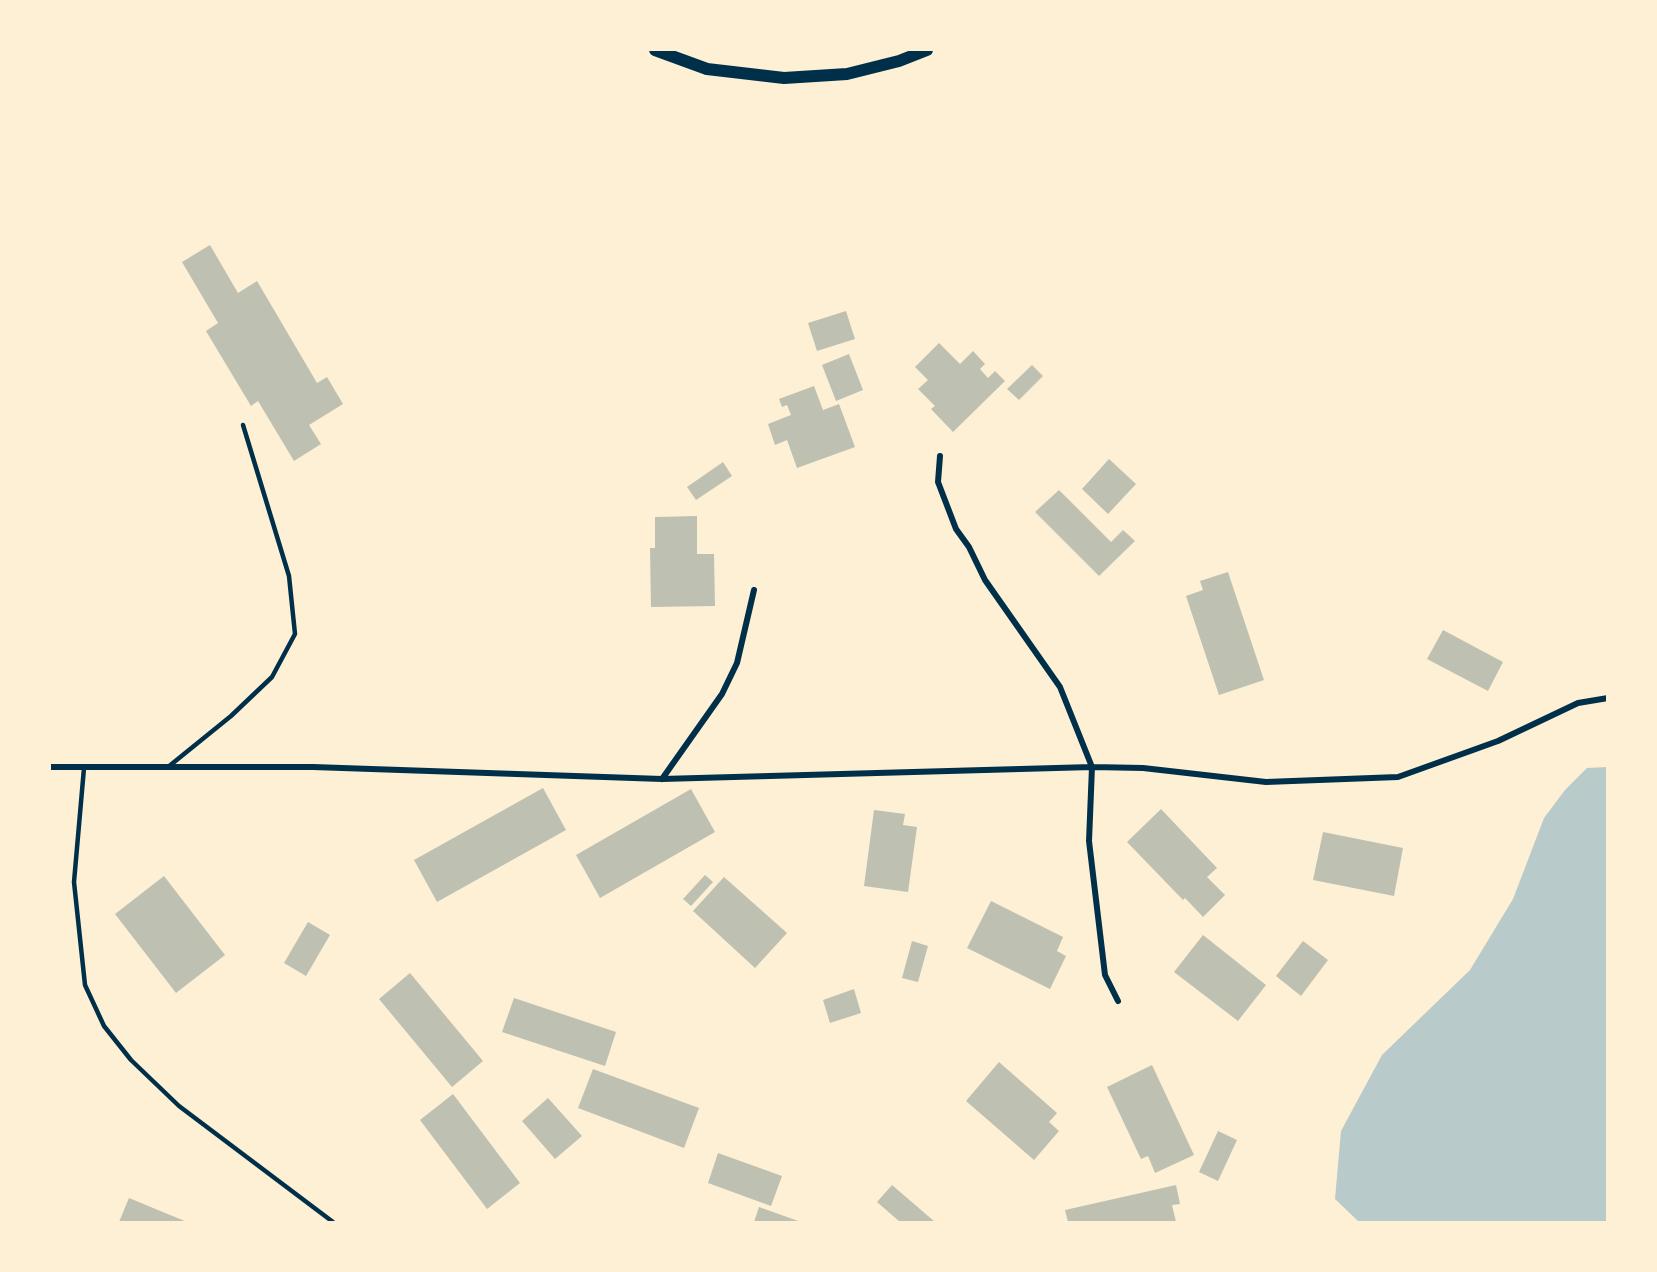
<!DOCTYPE html>
<style>
body{margin:0}
#map{position:relative;width:1657px;height:1272px;overflow:hidden;background:#fdf0d5;font-family:"Roboto Condensed",sans-serif}
canvas{display:block}
.frame{position:absolute;inset:0;border:51px solid #fdf0d5;pointer-events:none}
</style>
<div id="map">
<canvas width="1657" height="1272"></canvas>
<div class="frame"></div>
</div>
<script>
const g = document.querySelector('canvas').getContext('2d');
g.lineJoin = 'round';
function paint(path, color) { g.fillStyle = color; g.fill(path, 'evenodd'); }
function strokePath(path, color, width, dash) { g.strokeStyle = color; g.lineWidth = width; g.lineCap = dash ? 'butt' : 'round'; g.setLineDash(dash || []); g.stroke(path); }
paint(new Path2D(`
 M 1607,767 L 1607,1222 L 1359,1222 L 1335,1199 L 1341,1131 L 1382,1055 L 1470,970 L 1513,899 L 1544,818 L 1565,790 L 1587,768 Z`), '#b9caca');
paint(new Path2D(`
 M 210,245 L 238,293 L 257,281 L 317,383 L 327,377 L 343,404 L 309,425 L 321,444 L 294,461 L 258,401 L 251,406 L 206,331 L 218,323 L 182,262 Z
 M 846,311 L 855,339 L 817,351 L 808,323 Z
 M 939,343 L 960,364 L 973,351 L 985,364 L 980,369 L 988,378 L 995,371 L 1005,381 L 953,432 L 931,409 L 935,406 L 918,389 L 928,380 L 915,367 Z
 M 849,354 L 863,390 L 836,401 L 822,365 Z
 M 1032,365 L 1043,376 L 1019,400 L 1007,389 Z
 M 814,386 L 823,410 L 839,404 L 855,447 L 797,468 L 787,440 L 775,445 L 768,424 L 791,415 L 787,405 L 782,407 L 779,399 Z
 M 1109,459 L 1136,484 L 1108,514 L 1082,489 Z
 M 723,462 L 732,476 L 696,500 L 687,487 Z
 M 1059,490 L 1111,542 L 1123,530 L 1135,541 L 1099,576 L 1035,512 Z
 M 697,516 L 697,554 L 714,554 L 715,606 L 651,607 L 650,548 L 655,548 L 655,517 Z
 M 1228,572 L 1264,680 L 1219,695 L 1186,596 L 1203,590 L 1200,581 Z
 M 1443,630 L 1503,662 L 1488,691 L 1427,659 Z
 M 543,788 L 566,830 L 437,902 L 414,860 Z
 M 691,789 L 715,832 L 600,898 L 576,855 Z
 M 1161,809 L 1217,868 L 1207,877 L 1225,895 L 1203,917 L 1185,898 L 1183,900 L 1127,842 Z
 M 874,810 L 905,814 L 903,825 L 917,827 L 908,892 L 864,886 Z
 M 1323,832 L 1403,848 L 1394,896 L 1313,880 Z
 M 705,875 L 713,882 L 691,906 L 683,899 Z
 M 164,876 L 225,955 L 176,993 L 115,914 Z
 M 724,877 L 787,933 L 755,968 L 693,911 Z
 M 991,901 L 1063,937 L 1057,951 L 1066,956 L 1050,989 L 967,948 Z
 M 308,922 L 330,935 L 306,976 L 284,963 Z
 M 1203,935 L 1266,985 L 1238,1021 L 1174,972 Z
 M 912,941 L 928,946 L 918,982 L 902,978 Z
 M 1303,941 L 1328,960 L 1301,996 L 1276,976 Z
 M 410,973 L 483,1061 L 452,1087 L 379,999 Z
 M 854,989 L 861,1013 L 830,1023 L 823,1000 Z
 M 514,998 L 616,1032 L 605,1066 L 502,1032 Z
 M 999,1062 L 1057,1113 L 1049,1122 L 1059,1131 L 1034,1160 L 966,1101 Z
 M 1152,1065 L 1194,1155 L 1155,1173 L 1148,1156 L 1141,1159 L 1107,1087 Z
 M 593,1069 L 699,1108 L 684,1148 L 578,1108 Z
 M 453,1094 L 520,1183 L 487,1209 L 420,1120 Z
 M 548,1098 L 582,1136 L 555,1159 L 522,1121 Z
 M 1218,1131 L 1237,1140 L 1218,1181 L 1199,1172 Z
 M 718,1153 L 782,1176 L 771,1206 L 708,1183 Z
 M 892,1185 L 935,1222 L 900,1222 L 877,1202 Z
 M 1176,1185 L 1180,1204 L 1172,1205 L 1176,1222 L 1068,1222 L 1065,1210 Z
 M 129,1198 L 187,1222 L 119,1222 Z
 M 759,1207 L 801,1222 L 754,1222 Z`), '#bec0b2');
strokePath(new Path2D(`
 M 168,767 L 231,716 L 272,677 L 295,634 L 289,576 L 243,425
 M 84,768 L 74,882 L 85,985 L 104,1026 L 131,1060 L 179,1106 L 333,1222`), '#003049', 4.5);
strokePath(new Path2D(`
 M 940,456 L 938,482 L 956,529 L 969,547 L 985,580 L 1060,687 L 1092,767 L 1089,841 L 1105,975 L 1118,1001
 M 50,767 L 313,767 L 662,779 L 1092,767 L 1143,768 L 1266,782 L 1398,777 L 1498,741 L 1578,703 L 1608,698
 M 662,779 L 722,694 L 737,663 L 754,590`), '#003049', 6);
strokePath(new Path2D(`
 M 655,50 L 707,69 L 784,78 L 847,74 L 899,61 L 927,50`), '#003049', 12);
</script>
